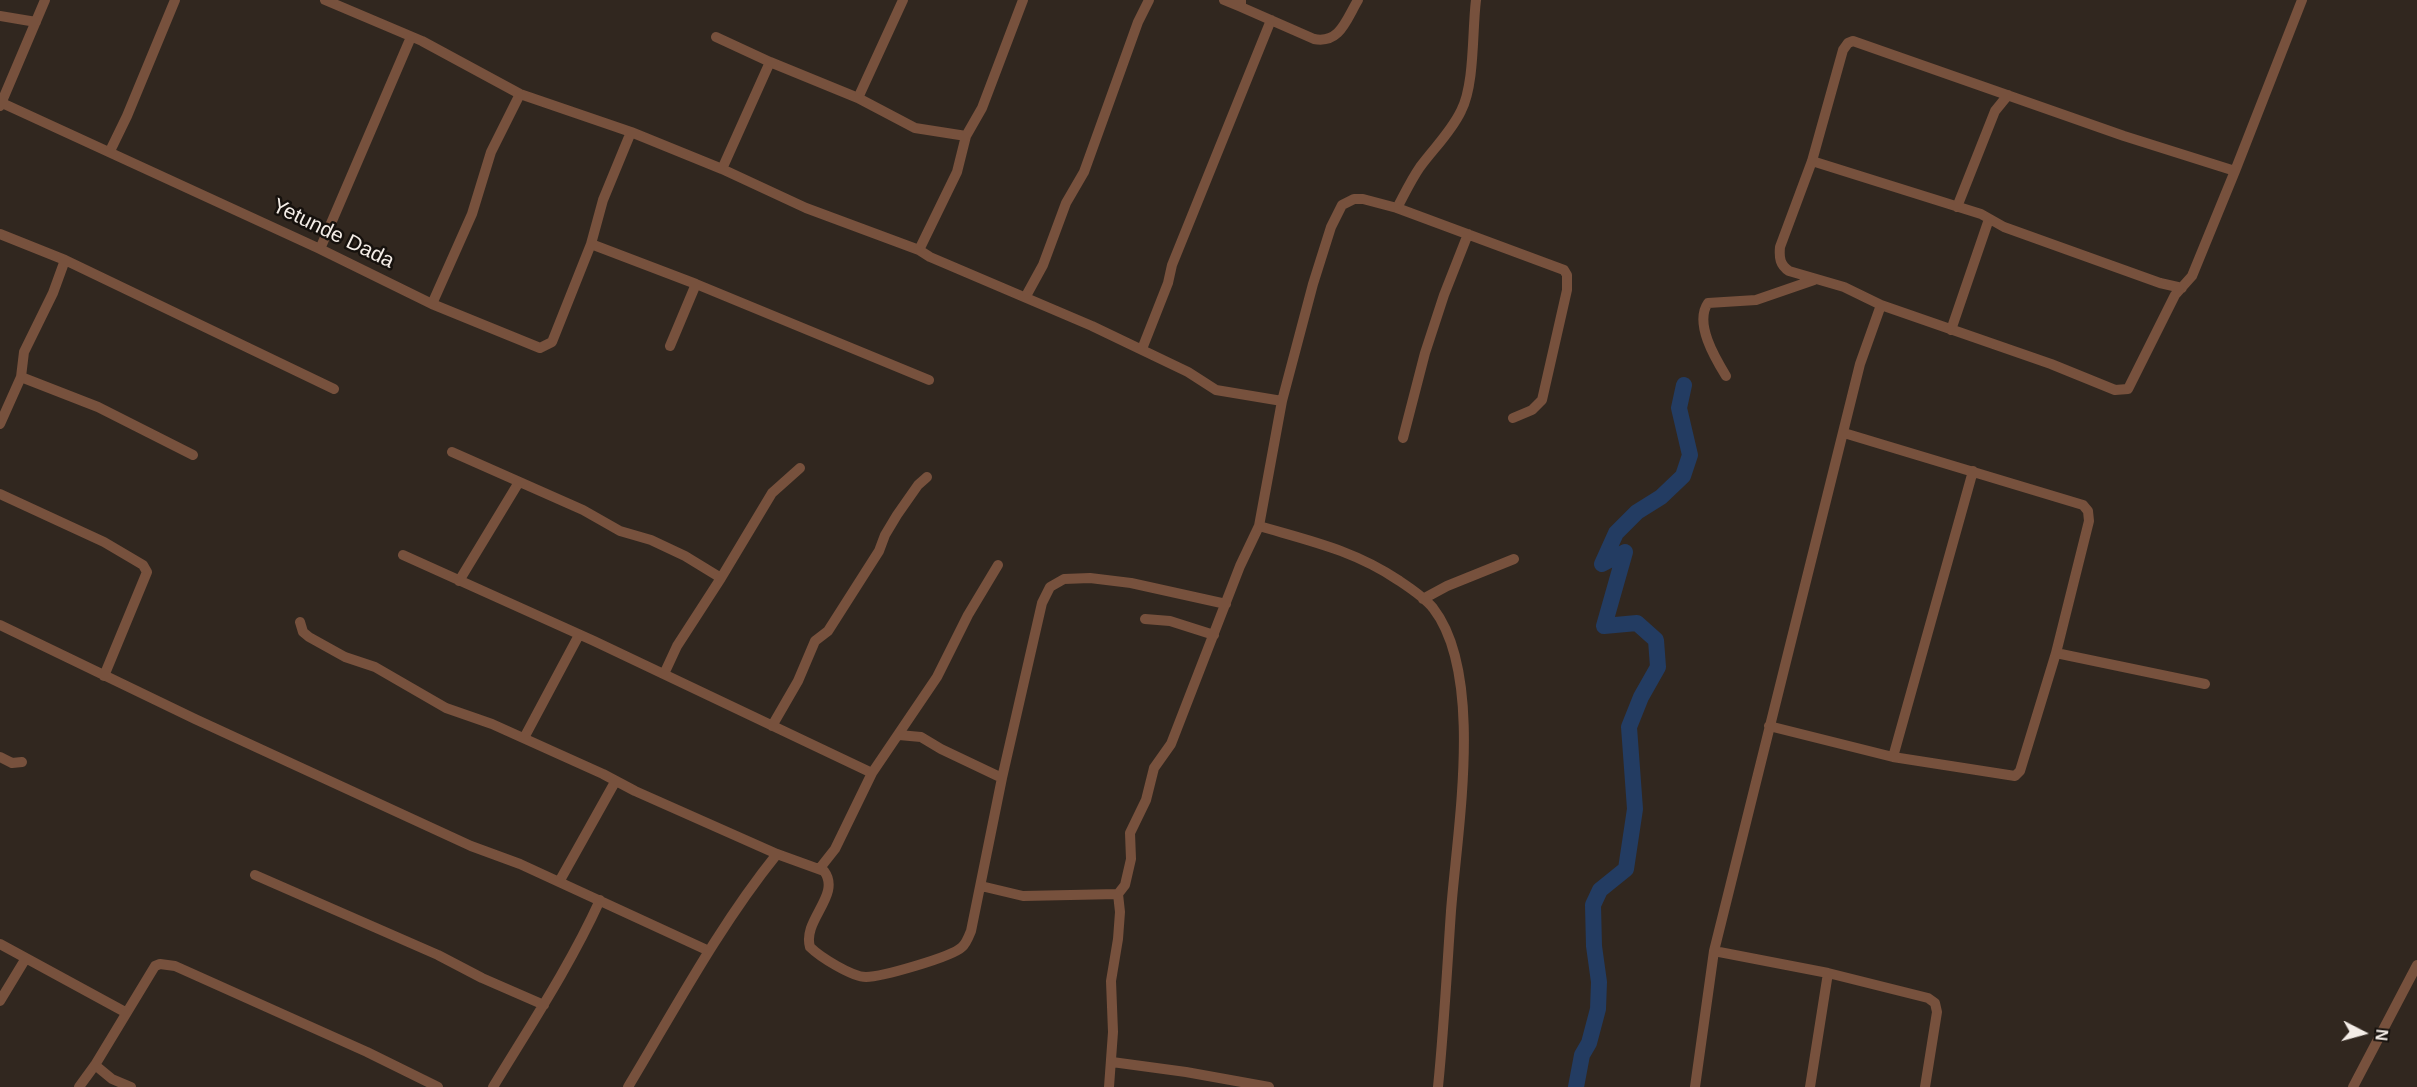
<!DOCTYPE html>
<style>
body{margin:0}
#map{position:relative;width:2417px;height:1087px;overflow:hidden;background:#31271f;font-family:Arial,sans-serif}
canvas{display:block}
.north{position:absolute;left:2333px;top:1003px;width:60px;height:60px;-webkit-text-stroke:4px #16110d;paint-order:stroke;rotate:96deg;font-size:16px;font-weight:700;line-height:24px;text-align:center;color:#f4ede7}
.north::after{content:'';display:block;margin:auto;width:21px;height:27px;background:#f4ede7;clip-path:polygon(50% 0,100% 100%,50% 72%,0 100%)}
</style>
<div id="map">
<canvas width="2417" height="1087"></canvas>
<div class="north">N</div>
</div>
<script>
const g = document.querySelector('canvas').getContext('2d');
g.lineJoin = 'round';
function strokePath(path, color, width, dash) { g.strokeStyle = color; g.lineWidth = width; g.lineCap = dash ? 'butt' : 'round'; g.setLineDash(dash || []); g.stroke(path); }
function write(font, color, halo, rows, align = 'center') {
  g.font = font + ' Arial,sans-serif'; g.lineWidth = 5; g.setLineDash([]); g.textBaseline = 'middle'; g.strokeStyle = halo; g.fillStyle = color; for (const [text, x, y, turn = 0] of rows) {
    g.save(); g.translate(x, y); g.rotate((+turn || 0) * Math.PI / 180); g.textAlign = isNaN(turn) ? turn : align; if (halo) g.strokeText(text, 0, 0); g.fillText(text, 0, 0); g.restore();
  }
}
strokePath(new Path2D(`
 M 1576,1087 L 1582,1055 L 1589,1043 L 1598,1009 L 1599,982 L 1594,946 L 1593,905 L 1600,890 L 1626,869 L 1635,809 L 1629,727 L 1641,697 L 1658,667 L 1656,640 L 1637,623 L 1604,626 L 1625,552 L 1602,564 L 1616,533 L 1637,512 L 1661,497 L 1683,476 L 1690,455 L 1679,408 L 1684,385`), '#233c62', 16);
strokePath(new Path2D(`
 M 325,0 L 422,41 L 520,94 L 631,132 L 722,169 L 806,208 L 919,250 L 930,257 L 1092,326 L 1188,372 L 1216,390 L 1282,401
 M 1224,0 L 1241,7 L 1241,0
 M 1241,7 L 1314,39 C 1340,44 1346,20 1358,0
 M 0,16 L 36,22
 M 716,37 L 770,62
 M 858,98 L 903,0
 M 2,103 L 320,249 L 432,304 L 540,348 L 552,342 L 591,244 L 603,200 L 631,132
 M 0,106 L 45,0
 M 110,151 L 127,116 L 175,0
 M 1812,161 L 1981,214 L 2004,227 L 2160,283 L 2182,288
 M 722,169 L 770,62 L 858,98 L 915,128 L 966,136
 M 2235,171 L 2124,136 L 1853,41 L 1848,43 L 1843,50 L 1812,161 L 1780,247 C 1779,258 1780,265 1789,271 L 1844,287 L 1881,305 L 2051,364 L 2115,390 L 2128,389 L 2175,295 L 2192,276 L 2235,171 L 2302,0
 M 1957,207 L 1995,111 L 2008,95
 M 1397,208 C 1404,195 1411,180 1420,167 C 1434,148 1451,132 1461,111 C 1475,84 1472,31 1476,0
 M 0,234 L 65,260 L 334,389
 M 591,244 L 696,284 L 929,380
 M 320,249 L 411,37
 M 919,250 L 957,172 L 966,136 L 982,108 L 1023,0
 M 1026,296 L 1043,265 L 1066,203 L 1084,172 L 1138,22 L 1149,0
 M 432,304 L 472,214 L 491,152 L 520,94
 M 1951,330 L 1989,219
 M 670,346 L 696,284
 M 1142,349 L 1168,283 L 1172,265 L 1271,20
 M 1726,376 C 1715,358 1694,323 1708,303 L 1756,300 L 1814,280
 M 21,377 L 98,407 L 193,455
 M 0,424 L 21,377 L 24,352 L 53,293 L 65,260
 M 1403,438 L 1425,353 L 1444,295 L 1468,234
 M 452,452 L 583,510 L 620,531 L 651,540 L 685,556 L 721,578 L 677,646 L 664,674
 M 0,494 L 104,542 L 143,565 L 147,572 L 104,676
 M 1259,526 C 1310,541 1353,550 1398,580 C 1410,588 1424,597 1433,608 C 1485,675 1457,830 1451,911 C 1447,969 1444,1028 1438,1087
 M 403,555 L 594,641 L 872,773
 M 721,578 L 772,493 L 800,468
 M 459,581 L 519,482
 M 1423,599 L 1447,586 L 1514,559
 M 1145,619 L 1170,621 L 1214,635
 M 300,622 L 303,632 L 309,637 L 345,657 L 375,667 L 446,708 L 492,724 L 603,774 L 635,791 L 777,854 L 824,871 C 842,895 802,920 810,947 C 820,957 852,977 866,977 C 881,977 952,957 962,947 C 966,944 969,936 971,931 L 1002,778 L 1042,603 L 1050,587 L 1064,579 L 1090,578 L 1131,583 L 1226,604
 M 0,625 L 195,719 L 471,846 L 520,864 L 709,951
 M 2056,653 L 2205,684
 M 772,726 L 798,681 L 815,641 L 828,631 L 879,551 L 885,535 L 897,515 L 918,485 L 927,477
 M 1769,726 L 1893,757 L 2015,776 L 2020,771 L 2056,653 L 2089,521 L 2088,511 L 2083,505 L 1844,433
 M 899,735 L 921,737 L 941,749 L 1002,778
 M 524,738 L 579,635
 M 0,757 L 12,763 L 22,762
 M 1893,757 L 1973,471
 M 820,868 L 835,849 L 872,773 L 937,677 L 968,615 L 998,565
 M 255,875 L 438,955 L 482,978 L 544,1005
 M 559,882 L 615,782
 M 981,886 L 1023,896 L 1118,894
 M 0,944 L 125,1012
 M 1714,951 L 1828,973 L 1928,998 L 1935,1003 L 1937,1012 L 1925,1087
 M 0,1001 L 26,958
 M 1112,1062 L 1186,1072 L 1269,1087
 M 95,1065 L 112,1079 L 131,1087
 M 79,1087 L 95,1065 L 155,966 L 160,964 L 175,966 L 367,1052 L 438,1087
 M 493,1087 C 530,1026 570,966 600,900
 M 628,1087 C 675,1009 719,926 777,854
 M 1109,1087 L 1113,1032 L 1111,981 L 1118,939 L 1120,912 L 1118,894 L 1125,885 L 1131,859 L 1130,833 L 1146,800 L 1154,768 L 1171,744 L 1240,566 L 1259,526 L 1282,401 L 1313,284 L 1331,227 L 1342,205 L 1354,199 L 1363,199 L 1397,208 L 1564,270 L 1567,275 L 1567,290 L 1542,400 L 1532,410 L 1513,418
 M 1695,1087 L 1714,951 L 1860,364 L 1881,305
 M 1810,1087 L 1828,973
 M 2353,1087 L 2417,965`), '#77513d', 10);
write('21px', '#f4ede7', '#16110d', [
 ["Yetunde Dada",333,234,26]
]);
</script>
